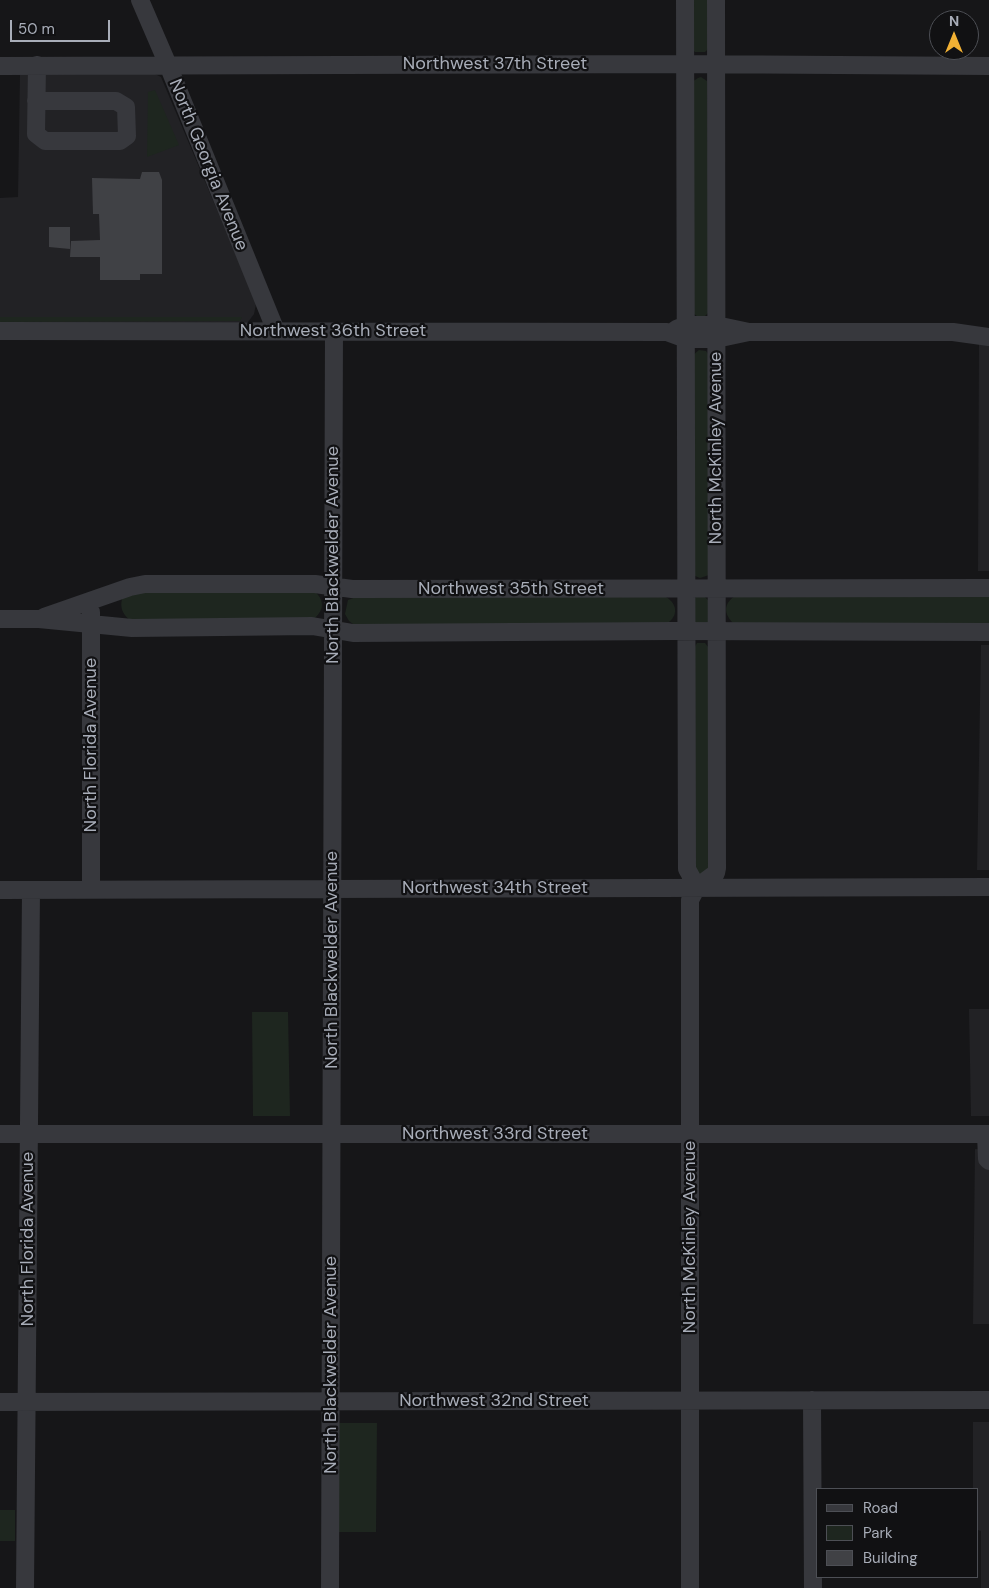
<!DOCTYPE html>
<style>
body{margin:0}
#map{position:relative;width:989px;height:1588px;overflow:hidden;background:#161618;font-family:"DM Sans",sans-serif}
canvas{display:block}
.legend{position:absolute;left:816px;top:1488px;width:162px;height:90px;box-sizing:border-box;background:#111113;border:1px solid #4d4f55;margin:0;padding:6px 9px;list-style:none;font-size:15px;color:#a8adb8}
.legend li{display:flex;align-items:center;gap:10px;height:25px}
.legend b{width:25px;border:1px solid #4d4f55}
.north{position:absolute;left:929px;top:10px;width:50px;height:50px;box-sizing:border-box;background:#111113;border:1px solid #4d4f55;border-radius:50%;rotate:0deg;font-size:14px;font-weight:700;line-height:20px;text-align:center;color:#a8adb8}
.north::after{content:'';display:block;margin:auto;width:18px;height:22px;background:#f2b134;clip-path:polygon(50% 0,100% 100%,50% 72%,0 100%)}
.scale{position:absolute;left:10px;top:20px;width:100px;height:22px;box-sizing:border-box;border:2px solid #a8adb8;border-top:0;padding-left:6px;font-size:15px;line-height:18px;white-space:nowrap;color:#a8adb8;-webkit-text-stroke:4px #111113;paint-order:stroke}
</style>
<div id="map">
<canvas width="989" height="1588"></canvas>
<ul class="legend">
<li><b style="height:6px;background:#37383d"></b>Road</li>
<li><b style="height:14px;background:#1e261f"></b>Park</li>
<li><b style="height:14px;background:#404145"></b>Building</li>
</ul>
<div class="north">N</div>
<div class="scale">50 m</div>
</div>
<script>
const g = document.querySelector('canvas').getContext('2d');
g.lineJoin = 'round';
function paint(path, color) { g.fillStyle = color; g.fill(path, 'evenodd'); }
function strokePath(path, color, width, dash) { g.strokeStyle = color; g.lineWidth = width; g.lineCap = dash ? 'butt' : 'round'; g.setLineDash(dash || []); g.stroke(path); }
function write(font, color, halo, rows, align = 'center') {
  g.font = font + ' "DM Sans",sans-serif'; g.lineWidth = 4.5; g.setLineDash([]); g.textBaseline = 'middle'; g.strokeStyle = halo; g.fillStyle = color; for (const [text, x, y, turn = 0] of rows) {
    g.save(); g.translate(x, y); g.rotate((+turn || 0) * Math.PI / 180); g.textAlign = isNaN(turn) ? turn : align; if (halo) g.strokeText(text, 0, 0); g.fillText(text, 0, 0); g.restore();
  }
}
paint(new Path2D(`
 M 20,73 L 155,74 L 161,77 L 255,300 L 256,304 L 254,314 L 248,322 L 240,323 L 0,323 L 0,198 L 18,197 Z
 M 979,342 L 989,343 L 989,571 L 978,571 Z
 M 981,645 L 989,645 L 989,870 L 977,870 Z
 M 969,1009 L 989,1009 L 989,1116 L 971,1116 Z
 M 975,1149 L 989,1150 L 989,1324 L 973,1324 Z
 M 973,1422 L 989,1422 L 989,1588 L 981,1588 L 981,1531 L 978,1530 L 978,1489 L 973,1489 Z`), '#222225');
paint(new Path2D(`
 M 690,0 L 710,0 L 708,49 L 705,52 L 695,52 L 691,48 Z
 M 701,77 L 707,81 L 710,311 L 705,316 L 698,317 L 693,313 L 692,82 L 698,78 Z
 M 155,90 L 179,145 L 147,157 L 148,92 Z
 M 0,317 L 242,317 L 240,321 L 0,322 Z
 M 699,350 L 706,351 L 709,355 L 709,575 L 700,578 L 695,576 L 692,356 Z
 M 314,591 C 324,599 325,609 315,618 L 130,620 C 122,614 120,607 122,599 L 130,592 Z
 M 989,595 L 989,624 L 733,623 C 724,614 723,604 735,596 Z
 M 664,596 C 677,602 680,616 666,624 L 353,624 L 349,621 L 345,614 L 348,600 L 356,597 Z
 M 704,596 L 710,602 L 709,621 L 707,623 L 698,624 L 695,622 L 694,599 L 696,597 Z
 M 697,643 L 705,643 L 709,648 L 711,867 L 700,875 L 695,872 L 694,648 Z
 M 252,1012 L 288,1012 L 290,1116 L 253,1116 Z
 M 339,1423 L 377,1423 L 376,1532 L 339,1532 Z
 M 0,1510 L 15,1510 L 15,1541 L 0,1541 Z`), '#1e261f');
paint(new Path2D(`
 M 142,172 L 159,172 L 162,180 L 162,274 L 140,274 L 140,280 L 100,280 L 100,257 L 70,257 L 71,241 L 100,240 L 99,214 L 93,214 L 92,178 L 140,179 Z
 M 49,227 L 70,227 L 70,249 L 49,247 Z`), '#404145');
strokePath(new Path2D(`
 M 140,0 L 168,65 L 276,331
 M 685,0 L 687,869 L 697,887
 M 0,66 L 686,64 L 989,66
 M 36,101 L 116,101 L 126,107 L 127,136 L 120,141 L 45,141 L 36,134 L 37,65
 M 676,329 L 686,325 L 716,325 L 749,332 L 953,332 L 989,337
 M 0,331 L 667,332 L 686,339 L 716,339 L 749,332
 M 44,617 L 130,587 L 145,584 L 315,584 L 352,589 L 989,588
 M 0,619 L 39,619 L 132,628 L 312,626 L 353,633 L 674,631 L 989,632
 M 91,889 L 91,612
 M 0,890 L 989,887
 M 0,1134 L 989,1134
 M 986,1134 L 987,1159 L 989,1161
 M 812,1400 L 813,1588
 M 0,1402 L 989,1400
 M 25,1588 L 31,890
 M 330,1588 L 334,331
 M 690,1588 L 690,900 L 697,887 L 716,873 L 717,868 L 716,0`), '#37383d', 18);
write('18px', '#a8adb8', '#111113', [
 ["Northwest 37th Street",495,64],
 ["North Georgia Avenue",208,165,68],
 ["Northwest 36th Street",333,331],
 ["North McKinley Avenue",716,448,-90],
 ["North Blackwelder Avenue",333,555,-90],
 ["Northwest 35th Street",511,589],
 ["North Florida Avenue",91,745,-90],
 ["Northwest 34th Street",495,888],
 ["North Blackwelder Avenue",332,960,-90],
 ["Northwest 33rd Street",495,1134],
 ["North McKinley Avenue",690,1237,-90],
 ["North Florida Avenue",28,1239,-90],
 ["North Blackwelder Avenue",331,1365,-90],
 ["Northwest 32nd Street",494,1401]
]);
</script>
